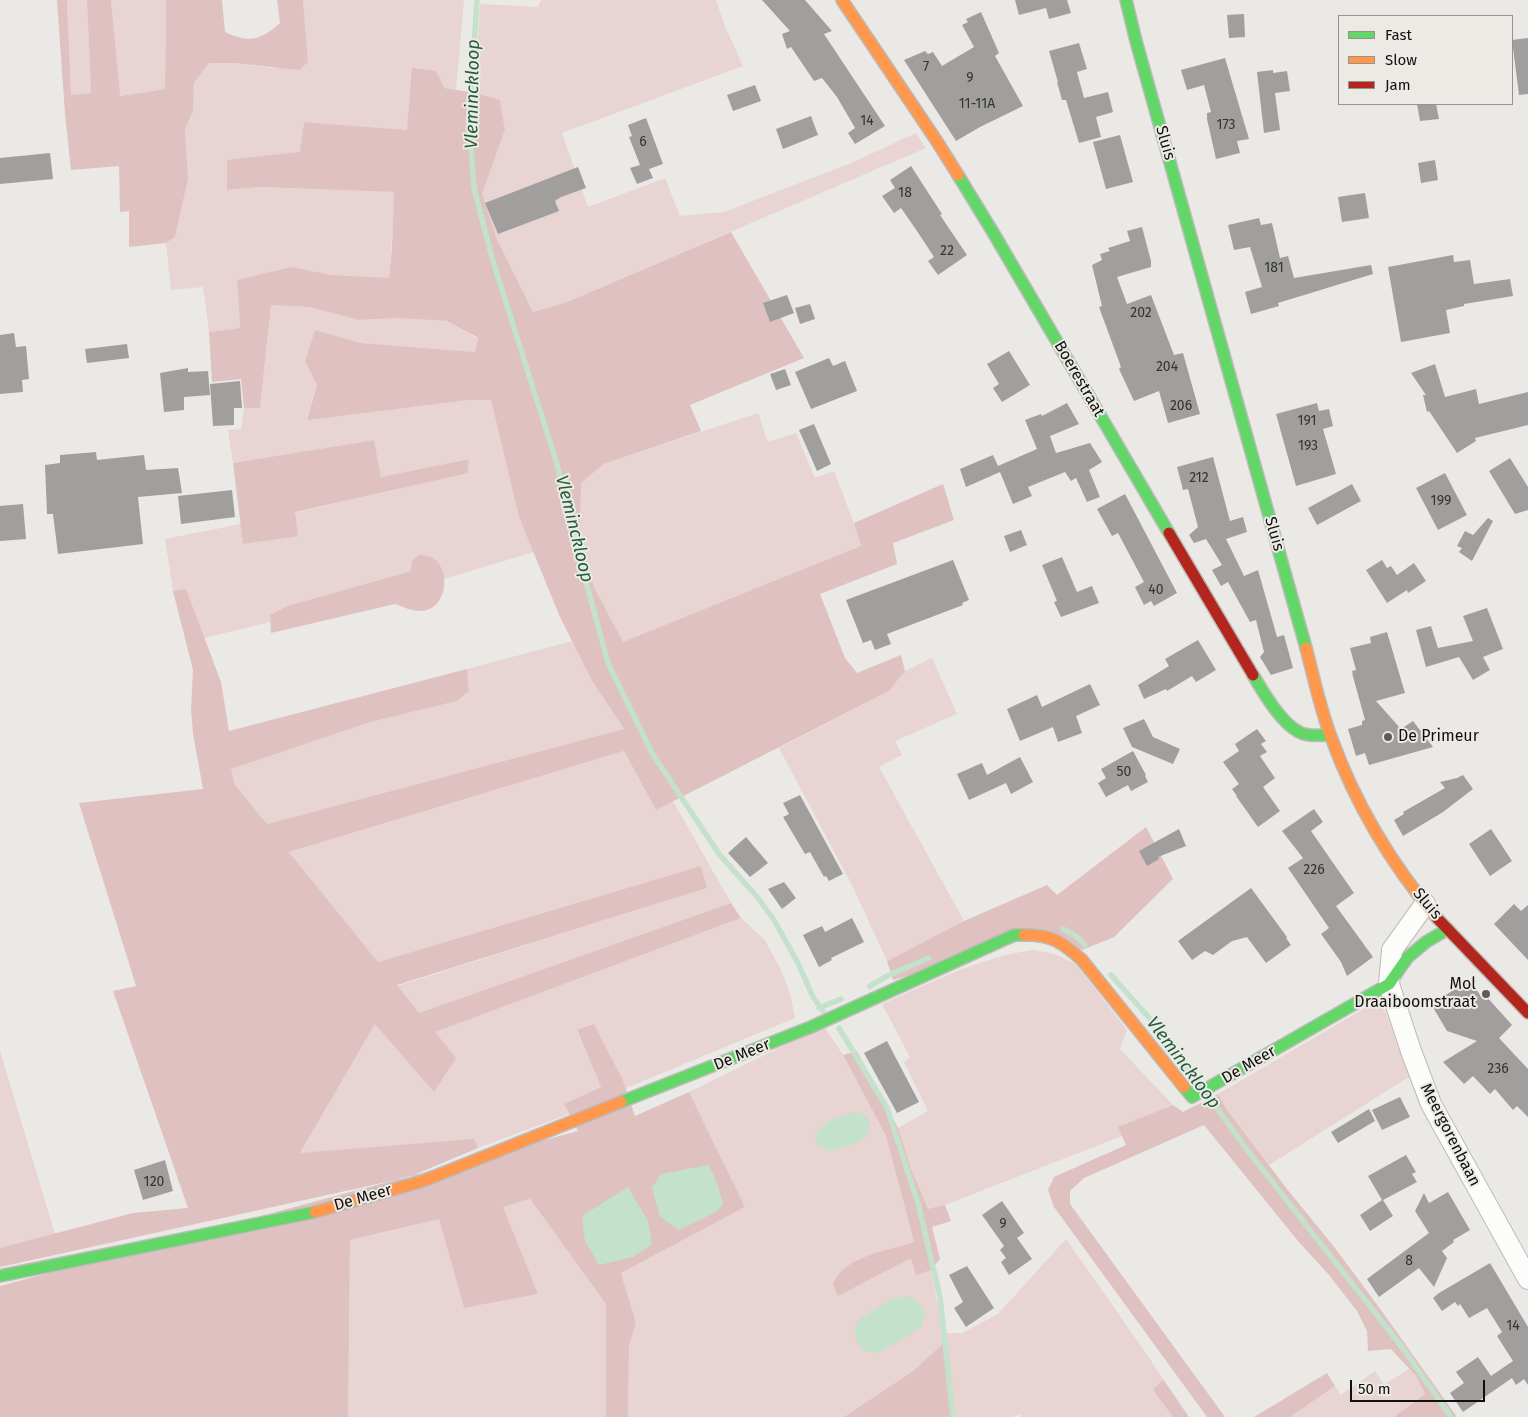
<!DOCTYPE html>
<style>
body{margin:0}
#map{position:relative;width:1528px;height:1417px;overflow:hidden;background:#ebe9e6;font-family:"Fira Sans",sans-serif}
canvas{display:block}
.legend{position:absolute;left:1338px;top:15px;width:175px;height:90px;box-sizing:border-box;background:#eceae5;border:1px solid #94938f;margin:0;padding:6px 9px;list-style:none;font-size:15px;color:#11100f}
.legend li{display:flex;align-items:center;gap:10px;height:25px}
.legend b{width:25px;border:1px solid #94938f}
.scale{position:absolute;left:1350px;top:1380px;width:135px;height:22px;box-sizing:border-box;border:2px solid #11100f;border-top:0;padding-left:6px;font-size:15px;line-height:18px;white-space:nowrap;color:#11100f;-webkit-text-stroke:4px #eceae5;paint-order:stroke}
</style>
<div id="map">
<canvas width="1528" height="1417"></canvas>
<ul class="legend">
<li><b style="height:6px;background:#63d668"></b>Fast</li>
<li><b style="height:6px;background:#ff974d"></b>Slow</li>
<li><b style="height:6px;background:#b3261e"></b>Jam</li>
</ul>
<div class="scale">50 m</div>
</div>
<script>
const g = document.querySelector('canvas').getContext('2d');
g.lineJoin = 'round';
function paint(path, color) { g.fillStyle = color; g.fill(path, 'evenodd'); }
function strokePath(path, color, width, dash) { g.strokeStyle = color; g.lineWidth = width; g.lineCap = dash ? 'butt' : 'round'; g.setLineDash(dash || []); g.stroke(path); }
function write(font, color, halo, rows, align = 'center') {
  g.font = font + ' "Fira Sans",sans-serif'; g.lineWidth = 4; g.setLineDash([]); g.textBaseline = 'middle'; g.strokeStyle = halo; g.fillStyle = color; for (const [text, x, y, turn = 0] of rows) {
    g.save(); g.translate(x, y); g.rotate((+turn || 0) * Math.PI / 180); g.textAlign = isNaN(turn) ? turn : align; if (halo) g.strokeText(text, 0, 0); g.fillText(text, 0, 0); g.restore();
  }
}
paint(new Path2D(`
 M 67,0 L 87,0 L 91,93 L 71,95 Z
 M 111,0 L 166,0 L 165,89 L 119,96 Z
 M 303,0 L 464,0 L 456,90 L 444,88 L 407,130 L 304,122 L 301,152 L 227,190 L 260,187 L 395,192 L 389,279 L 332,275 L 291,267 L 237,280 L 240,328 L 209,332 L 203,287 L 171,290 L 166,243 L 175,237 L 188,179 L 185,129 L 193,111 L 194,83 L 209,63 L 234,63 L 274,68 L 308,62 Z
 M 541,0 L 716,0 L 725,26 L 743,66 L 562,133 L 588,207 L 665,178 L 680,216 L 724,212 L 851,163 L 916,133 L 926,148 L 567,302 L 533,312 L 497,239 L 482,194 L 505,130 L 500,101 L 475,93 L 480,4 L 538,7 Z
 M 271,305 L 309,307 L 359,320 L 398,318 L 447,321 L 478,339 L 475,352 L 361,343 L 315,330 L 305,361 L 317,384 L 307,419 L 468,400 L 491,400 L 519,517 L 534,552 L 444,579 L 442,570 L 411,571 L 287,606 L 270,615 L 270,622 L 204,638 L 186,589 L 173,591 L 165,539 L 241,524 L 243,544 L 298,535 L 294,513 L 468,472 L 469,459 L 381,477 L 374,440 L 233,463 L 228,430 L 241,429 L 244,408 L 260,407 Z
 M 758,413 L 768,442 L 796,433 L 815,478 L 834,471 L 854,523 L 861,546 L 623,643 L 594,587 L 580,531 L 581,483 L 604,464 Z
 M 572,641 L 592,681 L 624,729 L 267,824 L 235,785 L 231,769 L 371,722 L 457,701 L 469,691 L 467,669 Z
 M 932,658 L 957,714 L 895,741 L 902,755 L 879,767 L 964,921 L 887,961 L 852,885 L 779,748 L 889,691 L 905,671 Z
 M 624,751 L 656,810 L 673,801 L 731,903 L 419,1013 L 397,986 L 707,888 L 701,866 L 378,962 L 289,852 Z
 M 741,918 L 765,940 L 780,968 L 790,993 L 795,1018 L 626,1088 L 623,1080 L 594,1024 L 577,1031 L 601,1087 L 564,1104 L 569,1114 L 478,1148 L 300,1153 L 375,1024 L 434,1032 Z
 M 1033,950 L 1054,954 L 1076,964 L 1127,1030 L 1120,1049 L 1173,1105 L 1119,1127 L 1122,1136 L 945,1205 L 928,1210 L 911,1169 L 898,1128 L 928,1111 L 904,1062 L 910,1057 L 882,1004 C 931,983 980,957 1033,950 Z
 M 1372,1004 L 1381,1006 L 1386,1013 L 1409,1077 L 1269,1165 L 1227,1110 L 1218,1094 Z
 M 824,1026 L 843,1055 L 886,1136 L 914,1243 L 857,1259 L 839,1295 L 911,1258 L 917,1274 L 931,1270 L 943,1333 L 962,1333 L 998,1314 L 1066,1239 L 1148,1356 L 1163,1379 L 1153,1390 L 1173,1417 L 1020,1417 L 1021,1414 L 1013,1417 L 953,1417 L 945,1343 L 913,1371 L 844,1417 L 628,1417 L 629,1346 L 636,1323 L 621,1273 L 745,1207 L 689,1092 Z
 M 0,1051 L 55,1234 L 0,1248 Z
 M 530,1199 L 606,1304 L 606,1417 L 348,1417 L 350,1240 L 439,1219 L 464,1308 L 537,1294 L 503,1207 Z
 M 1409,1369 L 1416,1376 L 1425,1394 L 1394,1417 L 1290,1417 L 1335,1386 L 1341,1395 L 1375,1371 L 1384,1385 Z`), '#e8d4d3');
paint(new Path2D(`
 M 57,0 L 67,0 L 71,95 L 91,93 L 87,0 L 111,0 L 120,96 L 165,89 L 166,0 L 222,0 L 225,32 C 249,43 260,41 280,23 L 277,0 L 303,0 L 308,62 L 299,70 L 234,63 L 209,63 L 194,83 L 193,111 L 185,129 L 188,179 L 175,237 L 166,243 L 129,247 L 129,211 L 120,212 L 119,166 L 71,170 L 65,114 Z
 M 412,68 L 436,71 L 444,88 L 475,93 L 500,100 L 505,130 L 482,194 L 497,239 L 533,312 L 567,302 L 731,232 L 804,358 L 690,405 L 701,431 L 604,464 L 581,483 L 580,531 L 594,587 L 623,642 L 861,546 L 854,523 L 943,484 L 954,520 L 893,543 L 897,564 L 820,594 L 845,658 L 857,673 L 901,655 L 905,671 L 889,691 L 656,810 L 624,751 L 289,852 L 378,962 L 701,866 L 707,888 L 397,985 L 419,1013 L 731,903 L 741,918 L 435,1032 L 456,1058 L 434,1092 L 375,1024 L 300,1153 L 474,1139 L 478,1148 L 409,1177 L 0,1267 L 0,1248 L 133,1213 L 188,1208 L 113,991 L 136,986 L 79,803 L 203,789 L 193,734 L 191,709 L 193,670 L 173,591 L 186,589 L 221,682 L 229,731 L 467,669 L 469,691 L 457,701 L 371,722 L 231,769 L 235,785 L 267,824 L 624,729 L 592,681 L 560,617 L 519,517 L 491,400 L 468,400 L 307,420 L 317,385 L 305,361 L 315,330 L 361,343 L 475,352 L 478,338 L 447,321 L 398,318 L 359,320 L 309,307 L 271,305 L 260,408 L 244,408 L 241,379 L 212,382 L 209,332 L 240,328 L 237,280 L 291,267 L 332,275 L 389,278 L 392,247 L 394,192 L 260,187 L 227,190 L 227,160 L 300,152 L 304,122 L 407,130 Z
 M 374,440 L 381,477 L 469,459 L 468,473 L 295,512 L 298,536 L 243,544 L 233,463 Z
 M 419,555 C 423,555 427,556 431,557 C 451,566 449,610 421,611 C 412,611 403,607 395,604 L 271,633 L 270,615 L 287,606 L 411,571 L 412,561 Z
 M 1146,827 L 1173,879 L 1114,937 L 1082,950 L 1047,933 L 893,980 L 887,961 L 964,921 L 1047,885 L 1057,895 Z
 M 594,1024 L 623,1080 L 635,1116 L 689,1092 L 745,1207 L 621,1273 L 636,1323 L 629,1346 L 628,1417 L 606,1417 L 606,1304 L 530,1199 L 503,1207 L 538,1294 L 464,1308 L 439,1219 L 350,1240 L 348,1417 L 0,1417 L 0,1286 L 578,1131 L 564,1104 L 601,1087 L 577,1030 Z
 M 857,1051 L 898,1128 L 911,1169 L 928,1209 L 945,1205 L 951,1221 L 932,1227 L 940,1259 L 931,1270 L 916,1275 L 911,1258 L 838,1296 L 833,1284 C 846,1254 887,1252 914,1242 L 886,1136 L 843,1055 Z
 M 1218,1094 L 1227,1110 L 1287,1189 L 1335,1248 L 1381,1310 L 1457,1417 L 1394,1417 L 1425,1394 L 1416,1376 L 1391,1349 L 1368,1351 L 1367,1331 L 1357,1311 L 1329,1275 L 1298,1241 L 1204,1125 L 1084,1178 L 1070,1191 L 1070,1204 L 1225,1417 L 1207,1417 L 1054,1207 L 1048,1190 L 1054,1177 L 1126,1145 L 1118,1127 L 1173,1105 L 1183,1112 Z
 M 945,1342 L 953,1417 L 844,1417 L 913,1371 Z
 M 1327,1373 L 1335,1386 L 1290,1417 L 1254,1417 Z
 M 1163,1379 L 1189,1417 L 1173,1417 L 1153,1390 Z`), '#dec1c0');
paint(new Path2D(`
 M 857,1112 C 864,1114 870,1117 870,1125 C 870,1144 845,1146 830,1151 L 817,1145 L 815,1136 C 822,1121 842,1114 857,1112 Z
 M 709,1165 L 718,1186 L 723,1203 L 718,1211 L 679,1230 L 660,1217 L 652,1188 L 661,1174 Z
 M 628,1187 L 648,1221 L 652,1244 L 633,1257 L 599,1265 L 585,1241 L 582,1216 Z
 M 909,1296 L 920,1304 L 925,1314 L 922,1326 L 895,1344 L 878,1353 L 862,1350 L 856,1339 L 855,1326 L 862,1317 L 894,1298 Z`), '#c4e1cb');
strokePath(new Path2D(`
 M 477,0 L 469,119 L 474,188 L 492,258 L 557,464 L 579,556 L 608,663 L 652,753 L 719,854 L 758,898 L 774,920 L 798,963 L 813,997 L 823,1011
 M 1063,929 L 1076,936 L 1085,945
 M 1111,975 L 1152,1021 L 1200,1084
 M 870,986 L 889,975 L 929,958
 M 819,1008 L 841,999
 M 839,1028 L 887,1108 L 918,1203 L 940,1297 L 953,1417
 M 1208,1096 L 1248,1151 L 1402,1347 L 1451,1417`), '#c4e1cb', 5.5);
paint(new Path2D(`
 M 762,0 L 805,0 L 832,31 L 824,34 L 885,126 L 855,144 L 848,133 L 855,128 L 837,97 L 822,78 L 814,81 L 791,47 L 787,49 L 782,34 L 790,31 Z
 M 1015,0 L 1067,0 L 1071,13 L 1049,19 L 1046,8 L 1019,15 Z
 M 981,12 L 999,53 L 995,56 L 1023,106 L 980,127 L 956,141 L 904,60 L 925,51 L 928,54 L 933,52 L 942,66 L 974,47 L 962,25 L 968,22 L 966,19 Z
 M 1244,14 L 1245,37 L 1229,38 L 1227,15 Z
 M 1528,38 L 1528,94 L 1519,95 L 1512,40 Z
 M 1079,43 L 1087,69 L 1077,72 L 1084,98 L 1108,92 L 1113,112 L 1096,117 L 1101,137 L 1079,143 L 1066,100 L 1062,100 L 1057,82 L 1058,82 L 1049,51 Z
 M 1225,58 L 1249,139 L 1237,141 L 1240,153 L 1216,159 L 1207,119 L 1207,113 L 1211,112 L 1204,85 L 1187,90 L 1181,70 Z
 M 1273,70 L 1273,73 L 1287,71 L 1290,91 L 1275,93 L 1280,130 L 1264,133 L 1257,72 Z
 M 755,85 L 761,101 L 733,111 L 727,95 Z
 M 1417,104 L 1436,104 L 1439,119 L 1420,121 Z
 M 811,116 L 818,135 L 783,149 L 776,129 Z
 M 646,118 L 663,164 L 649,169 L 653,178 L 637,184 L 630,168 L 640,165 L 629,137 L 632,136 L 628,125 Z
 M 1120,135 L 1133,182 L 1106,189 L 1093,142 Z
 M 50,153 L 53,179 L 0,184 L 0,158 Z
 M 1435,160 L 1438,180 L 1421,183 L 1418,163 Z
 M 911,166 L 942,214 L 940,215 L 967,255 L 938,275 L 928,261 L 934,257 L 917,231 L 901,208 L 894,213 L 882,196 L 895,188 L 890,180 Z
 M 578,167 L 586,188 L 561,197 L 555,201 L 559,211 L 498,234 L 485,203 Z
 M 1365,193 L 1369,218 L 1342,222 L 1338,197 Z
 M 1259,218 L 1261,225 L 1272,223 L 1280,258 L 1288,256 L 1294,278 L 1371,265 L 1373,274 L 1278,303 L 1279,306 L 1251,314 L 1245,292 L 1262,287 L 1250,247 L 1234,250 L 1228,225 Z
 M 1142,227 L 1151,261 L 1151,267 L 1117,277 L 1127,304 L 1151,295 L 1174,355 L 1183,353 L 1200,414 L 1168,423 L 1159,391 L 1134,401 L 1119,369 L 1121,367 L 1099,307 L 1102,306 L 1092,265 L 1102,260 L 1100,254 L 1110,251 L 1108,248 L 1130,241 L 1127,231 Z
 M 1453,255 L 1454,262 L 1470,260 L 1474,284 L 1510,279 L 1513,296 L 1464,304 L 1464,306 L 1446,310 L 1450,333 L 1401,342 L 1388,267 Z
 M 787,295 L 794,313 L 770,322 L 763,303 Z
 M 810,304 L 815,319 L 800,324 L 795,308 Z
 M 14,333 L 16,347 L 26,346 L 29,379 L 22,380 L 23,392 L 0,394 L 0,335 Z
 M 127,344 L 129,358 L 87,363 L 85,349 Z
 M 1009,351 L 1030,385 L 1002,402 L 993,388 L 999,384 L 987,364 Z
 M 829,358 L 833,366 L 845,361 L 857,391 L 811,409 L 795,372 Z
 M 1435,364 L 1445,397 L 1476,389 L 1479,404 L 1528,392 L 1528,425 L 1475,438 L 1476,441 L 1457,453 L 1429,411 L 1427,412 L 1423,395 L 1426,395 L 1411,373 Z
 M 188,368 L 188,372 L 208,371 L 210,395 L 184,397 L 184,410 L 164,412 L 160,373 Z
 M 785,369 L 791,385 L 776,390 L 770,374 Z
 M 240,381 L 242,408 L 234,408 L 234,425 L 213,426 L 210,384 Z
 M 1067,403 L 1079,424 L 1050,436 L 1056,453 L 1090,443 L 1102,462 L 1089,470 L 1100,497 L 1087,502 L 1076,478 L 1071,481 L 1065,472 L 1028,487 L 1032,496 L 1013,504 L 1000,472 L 966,487 L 960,469 L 993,455 L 998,466 L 1037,449 L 1025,420 L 1041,414 L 1042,416 Z
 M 1317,403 L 1319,411 L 1329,409 L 1333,426 L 1323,429 L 1336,474 L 1296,486 L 1276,414 Z
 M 814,424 L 831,464 L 817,471 L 799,430 Z
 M 96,452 L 97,460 L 144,455 L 146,470 L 178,468 L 182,493 L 138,497 L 143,544 L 58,554 L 53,514 L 47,514 L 45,465 L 60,463 L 60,455 Z
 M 1213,457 L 1230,521 L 1243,517 L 1247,532 L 1226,539 L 1244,576 L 1258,570 L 1277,637 L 1284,635 L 1293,668 L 1271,675 L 1260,657 L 1264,652 L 1256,620 L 1250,622 L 1228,582 L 1221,586 L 1212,570 L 1222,565 L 1206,539 L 1194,543 L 1189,535 L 1198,527 L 1188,489 L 1183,490 L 1177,467 Z
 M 1510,458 L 1528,487 L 1528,510 L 1515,514 L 1489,471 Z
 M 1445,473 L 1467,515 L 1438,530 L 1416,488 Z
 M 1352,484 L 1361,501 L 1317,525 L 1308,508 Z
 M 232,490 L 235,517 L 181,524 L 178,496 Z
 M 1125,494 L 1177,593 L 1154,606 L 1151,601 L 1144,605 L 1135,587 L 1144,582 L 1118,533 L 1112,536 L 1097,509 Z
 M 23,504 L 26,539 L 0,541 L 0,506 Z
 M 1488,518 L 1493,521 L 1472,561 L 1459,552 L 1462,548 L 1457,546 L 1465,531 L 1473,535 Z
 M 1021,530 L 1027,545 L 1010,552 L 1004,536 Z
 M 1062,557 L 1077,592 L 1092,586 L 1099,603 L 1061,617 L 1054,602 L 1057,601 L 1042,565 Z
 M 953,560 L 969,600 L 962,603 L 963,605 L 887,634 L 891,644 L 875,650 L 871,640 L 863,643 L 846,600 Z
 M 1382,560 L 1387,568 L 1391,566 L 1397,575 L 1414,563 L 1426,581 L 1408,593 L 1407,590 L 1387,603 L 1366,570 Z
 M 1487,608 L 1503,649 L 1483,657 L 1490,670 L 1473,680 L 1459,657 L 1426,667 L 1416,630 L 1431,626 L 1438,648 L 1473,641 L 1463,616 Z
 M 1387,632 L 1405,693 L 1376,701 L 1401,729 L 1413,721 L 1433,747 L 1369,765 L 1365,753 L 1356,756 L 1348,729 L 1362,725 L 1362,721 L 1365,720 L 1352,673 L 1353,675 L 1352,671 L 1356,670 L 1350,648 L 1371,643 L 1370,637 Z
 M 1198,640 L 1216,670 L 1196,682 L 1192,676 L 1167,691 L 1166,689 L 1144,699 L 1138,685 L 1169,666 L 1165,659 Z
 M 1090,684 L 1100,705 L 1076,716 L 1082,733 L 1058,742 L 1053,727 L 1020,741 L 1007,709 L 1037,695 L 1042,707 Z
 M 1144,719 L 1153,737 L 1180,749 L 1173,764 L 1132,747 L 1123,728 Z
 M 1257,729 L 1266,741 L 1261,744 L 1267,752 L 1260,756 L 1275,778 L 1263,787 L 1280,811 L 1258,827 L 1236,796 L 1237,796 L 1232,789 L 1239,784 L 1223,762 L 1239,751 L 1235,744 Z
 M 1133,751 L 1146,775 L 1145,776 L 1148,782 L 1131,791 L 1128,785 L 1106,797 L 1098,783 L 1106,778 L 1101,769 Z
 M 1020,757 L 1033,782 L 1011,794 L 1006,783 L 969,800 L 957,774 L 982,763 L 987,775 Z
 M 1463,775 L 1473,789 L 1443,812 L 1403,836 L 1394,820 L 1404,814 L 1403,812 L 1445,788 L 1440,782 L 1457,778 Z
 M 800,795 L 843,874 L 829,881 L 826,876 L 824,877 L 810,852 L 805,854 L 783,817 L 789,814 L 783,803 Z
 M 1314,809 L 1323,822 L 1311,831 L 1354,893 L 1336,906 L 1373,957 L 1347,976 L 1341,962 L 1321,934 L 1329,928 L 1288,868 L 1303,858 L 1282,831 Z
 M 1179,829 L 1186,846 L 1158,857 L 1159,859 L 1147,866 L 1139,851 Z
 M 1491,829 L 1512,861 L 1490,876 L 1469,844 Z
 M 746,837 L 768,863 L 750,877 L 728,853 Z
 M 784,882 L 796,898 L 782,909 L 768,889 Z
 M 1251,888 L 1287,937 L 1286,938 L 1291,945 L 1266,963 L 1247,937 L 1232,941 L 1213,955 L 1205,951 L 1192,960 L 1178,941 Z
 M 1514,904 L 1521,911 L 1528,905 L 1528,960 L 1494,924 Z
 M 852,918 L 864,942 L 831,958 L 832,960 L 819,967 L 803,935 L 822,926 L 825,932 Z
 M 1470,980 L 1482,998 L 1486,996 L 1512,1025 L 1499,1038 L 1528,1069 L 1528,1117 L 1517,1106 L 1513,1110 L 1495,1089 L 1490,1094 L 1473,1076 L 1464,1084 L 1443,1062 L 1477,1041 L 1447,1031 L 1431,1004 Z
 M 887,1041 L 919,1102 L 897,1113 L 864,1053 Z
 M 1400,1097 L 1410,1117 L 1382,1130 L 1372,1110 Z
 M 1369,1109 L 1375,1121 L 1338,1143 L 1331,1132 Z
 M 1406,1155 L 1416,1172 L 1412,1174 L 1417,1182 L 1383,1200 L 1393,1216 L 1370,1231 L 1360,1215 L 1382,1200 L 1368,1176 Z
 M 165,1160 L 173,1191 L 143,1200 L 134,1170 Z
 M 1448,1192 L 1470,1230 L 1453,1240 L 1454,1242 L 1442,1251 L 1447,1258 L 1434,1287 L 1419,1268 L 1379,1297 L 1367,1279 L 1429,1233 L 1415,1211 L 1424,1193 L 1429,1203 Z
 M 1002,1201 L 1024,1233 L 1017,1238 L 1032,1259 L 1009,1275 L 1001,1262 L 1006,1258 L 1000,1250 L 1004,1246 L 982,1215 Z
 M 1490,1263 L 1528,1327 L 1528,1385 L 1524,1379 L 1516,1385 L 1512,1378 L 1463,1412 L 1450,1393 L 1464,1383 L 1456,1372 L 1478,1357 L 1491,1376 L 1513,1361 L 1497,1336 L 1502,1332 L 1487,1308 L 1469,1318 L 1460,1304 L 1458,1306 L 1455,1302 L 1442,1311 L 1433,1298 L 1439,1293 Z
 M 967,1266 L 994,1308 L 966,1327 L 954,1308 L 963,1302 L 949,1275 Z`), '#a19f9d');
const street = new Path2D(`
 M 1425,904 L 1392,950 L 1389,984 L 1411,1051 L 1431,1104 L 1528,1279`);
const fast = new Path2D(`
 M 1126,0 L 1136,41 L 1306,648
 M 958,175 L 994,234 L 1169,533
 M 1253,675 C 1263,692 1281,723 1299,732 C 1308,737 1320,735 1330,735
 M 1184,1087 L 1192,1097 L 1389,984 L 1408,957 L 1426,942 L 1448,929
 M 621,1102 L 811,1027 L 1014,935 L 1024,935
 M 0,1276 L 315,1212`);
const slow = new Path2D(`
 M 842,0 L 936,140 L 958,175
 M 1306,648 C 1314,678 1320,708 1331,737 C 1355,803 1391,864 1437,918
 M 1024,935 C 1051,934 1063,943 1082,960 L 1184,1087
 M 315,1212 L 423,1181 L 621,1102`);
const jam = new Path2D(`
 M 1169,533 L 1253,675
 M 1437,918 L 1528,1013`);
strokePath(street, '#bdbbb9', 22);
strokePath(fast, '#bdbbb9', 14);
strokePath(slow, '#bdbbb9', 14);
strokePath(jam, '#bdbbb9', 14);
strokePath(street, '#fcfcfb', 20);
strokePath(fast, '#63d668', 11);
strokePath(slow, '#ff974d', 11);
strokePath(jam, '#b3261e', 11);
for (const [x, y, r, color] of [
 [1388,737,5,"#5d5c5a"],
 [1486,994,5,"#5d5c5a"]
]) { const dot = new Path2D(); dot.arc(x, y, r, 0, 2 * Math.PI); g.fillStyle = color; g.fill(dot); strokePath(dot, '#eceae5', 2); }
write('14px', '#353432', null, [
 ["7",926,67],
 ["9",970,78],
 ["11-11A",977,104],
 ["14",867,121],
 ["173",1226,125],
 ["6",643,142],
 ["18",905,193],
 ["22",947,251],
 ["181",1274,268],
 ["202",1141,313],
 ["204",1167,367],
 ["206",1181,406],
 ["191",1307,421],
 ["193",1308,446],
 ["212",1199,478],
 ["199",1441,501],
 ["40",1156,590],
 ["50",1124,772],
 ["226",1314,870],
 ["236",1498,1069],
 ["120",154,1182],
 ["9",1003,1224],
 ["8",1409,1261],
 ["14",1513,1326]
]);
write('16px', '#11100f', '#eceae5', [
 ["Sluis",1165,143,74],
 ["Boerestraat",1079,379,60],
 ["Sluis",1274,534,74],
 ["Sluis",1427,904,50],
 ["De Meer",742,1055,-22],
 ["De Meer",1249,1065,-30],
 ["Meergorenbaan",1450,1135,63],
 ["De Meer",363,1198,-16]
]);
write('16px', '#11100f', '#eceae5', [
 ["De Primeur",1398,737],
 ["Mol",1476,985,"right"],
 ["Draaiboomstraat",1476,1003,"right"]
], 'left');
write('italic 18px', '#205e39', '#eceae5', [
 ["Vleminckloop",473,94,-89],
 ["Vleminckloop",574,529,76],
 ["Vleminckloop",1183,1063,53]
]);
</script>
